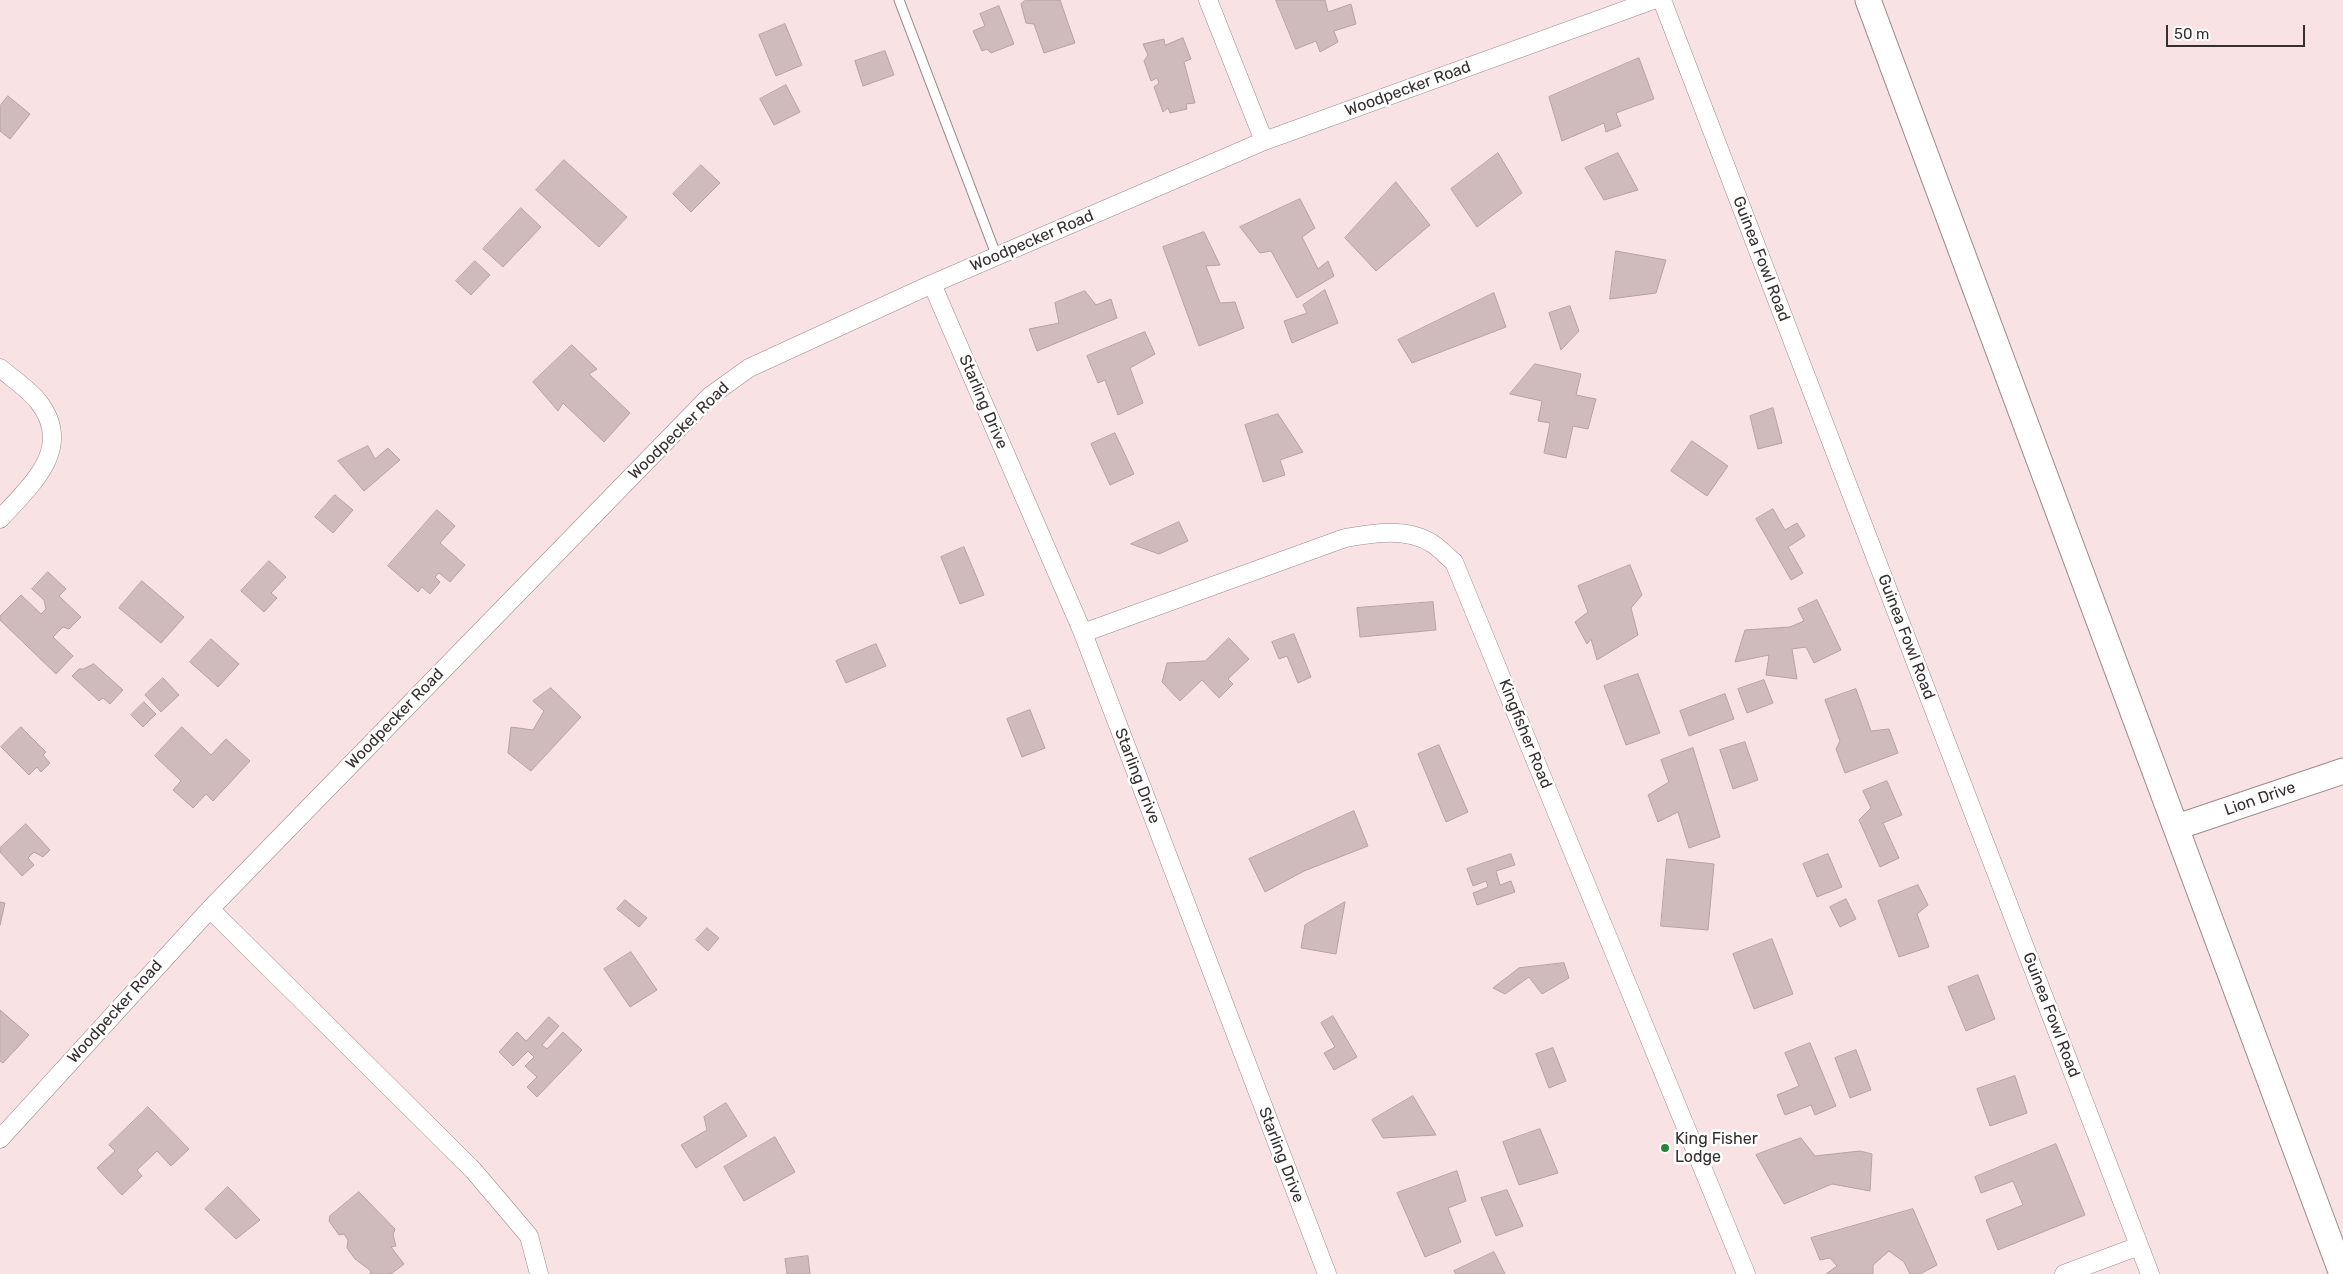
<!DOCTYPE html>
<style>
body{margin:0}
#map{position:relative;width:2343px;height:1274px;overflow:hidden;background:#f8e2e4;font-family:Rubik,sans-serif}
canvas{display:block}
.scale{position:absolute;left:2166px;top:25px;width:139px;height:22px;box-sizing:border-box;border:2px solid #362e2f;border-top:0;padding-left:6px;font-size:15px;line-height:18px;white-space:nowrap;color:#362e2f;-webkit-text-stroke:4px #fff;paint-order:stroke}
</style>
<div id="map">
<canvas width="2343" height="1274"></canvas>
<div class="scale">50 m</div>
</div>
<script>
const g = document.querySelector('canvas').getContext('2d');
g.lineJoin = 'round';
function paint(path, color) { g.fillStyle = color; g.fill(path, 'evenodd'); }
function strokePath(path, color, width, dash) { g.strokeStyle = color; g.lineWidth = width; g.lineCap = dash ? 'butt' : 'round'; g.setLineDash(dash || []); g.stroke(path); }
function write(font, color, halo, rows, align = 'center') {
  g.font = font + ' Rubik,sans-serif'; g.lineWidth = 5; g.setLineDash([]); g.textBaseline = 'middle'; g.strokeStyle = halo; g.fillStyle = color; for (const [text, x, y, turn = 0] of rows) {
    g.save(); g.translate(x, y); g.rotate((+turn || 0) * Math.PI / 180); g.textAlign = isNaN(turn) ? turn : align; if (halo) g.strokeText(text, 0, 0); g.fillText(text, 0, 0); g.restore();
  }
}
const building = new Path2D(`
 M 1026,0 L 1060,0 L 1075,43 L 1044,53 L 1034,24 L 1026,23 L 1021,4 Z
 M 1276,0 L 1325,0 L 1328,12 L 1351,4 L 1356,24 L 1334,31 L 1338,42 L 1320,52 L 1316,41 L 1296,49 Z
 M 999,6 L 1014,44 L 991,53 L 987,49 L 982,51 L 973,31 L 985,26 L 980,14 Z
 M 785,24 L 802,65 L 776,76 L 759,35 Z
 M 1183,38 L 1191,59 L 1184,62 L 1195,103 L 1186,104 L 1187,109 L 1170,113 L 1168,108 L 1163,112 L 1154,87 L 1159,83 L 1157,78 L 1151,81 L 1144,61 L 1148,55 L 1143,44 L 1164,39 L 1165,45 Z
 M 885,51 L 894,75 L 863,86 L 855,61 Z
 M 1639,58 L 1654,99 L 1616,113 L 1621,126 L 1606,132 L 1604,123 L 1562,141 L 1549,97 Z
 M 786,85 L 800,112 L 774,125 L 760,99 Z
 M 8,96 L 30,114 L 10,139 L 0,131 L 0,106 Z
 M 1498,153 L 1522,193 L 1477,227 L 1451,189 Z
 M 1618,153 L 1638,190 L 1604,200 L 1585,168 Z
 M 564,160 L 627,217 L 599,247 L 536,190 Z
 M 701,165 L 720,183 L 691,212 L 673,194 Z
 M 1396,182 L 1430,225 L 1376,271 L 1345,238 Z
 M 1300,199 L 1315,228 L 1302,237 L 1318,269 L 1328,261 L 1334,276 L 1297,298 L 1271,251 L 1260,253 L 1240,227 Z
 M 521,208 L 541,227 L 503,267 L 483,249 Z
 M 1204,232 L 1220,265 L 1206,266 L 1220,303 L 1235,302 L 1244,328 L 1199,346 L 1163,247 Z
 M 1616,251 L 1666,260 L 1656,293 L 1610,299 Z
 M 475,261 L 490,275 L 471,295 L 456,281 Z
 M 1325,290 L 1338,323 L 1292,343 L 1284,321 L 1307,313 L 1303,305 Z
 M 1085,291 L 1096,305 L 1111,299 L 1117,318 L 1037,351 L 1029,329 L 1059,323 L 1055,303 Z
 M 1494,293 L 1506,327 L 1412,363 L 1398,340 Z
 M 1570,306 L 1579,331 L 1561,350 L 1549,313 Z
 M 1145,332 L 1155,354 L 1130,368 L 1143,403 L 1118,415 L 1105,380 L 1098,383 L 1087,356 Z
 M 572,345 L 597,369 L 589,374 L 630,413 L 604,442 L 563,403 L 558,411 L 533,382 Z
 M 1535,364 L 1581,374 L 1576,395 L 1596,399 L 1588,429 L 1573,426 L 1566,458 L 1544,453 L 1550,423 L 1538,421 L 1542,401 L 1510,394 Z
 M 1773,408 L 1782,443 L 1758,449 L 1750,416 Z
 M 1278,414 L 1303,452 L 1280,460 L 1285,475 L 1263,482 L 1245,425 Z
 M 1115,433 L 1134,474 L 1110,485 L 1091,444 Z
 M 1692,441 L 1728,466 L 1707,496 L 1671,471 Z
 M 368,446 L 375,459 L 388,448 L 400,460 L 364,491 L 338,461 Z
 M 335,495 L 353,510 L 333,533 L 315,517 Z
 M 1773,509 L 1785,530 L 1797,523 L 1805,536 L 1788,547 L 1803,573 L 1791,580 L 1756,519 Z
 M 437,510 L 455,526 L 440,543 L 465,565 L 450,582 L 439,573 L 435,577 L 440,582 L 430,594 L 422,587 L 418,592 L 388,566 Z
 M 1179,522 L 1188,541 L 1159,554 L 1131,544 Z
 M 964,547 L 984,595 L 960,604 L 941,557 Z
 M 269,561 L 286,577 L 271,593 L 277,598 L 264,612 L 241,591 Z
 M 1630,565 L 1642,595 L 1631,608 L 1638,635 L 1597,660 L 1591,639 L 1587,644 L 1575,622 L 1588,612 L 1578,586 Z
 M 48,572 L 66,589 L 59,596 L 81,617 L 69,629 L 63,627 L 53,637 L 73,656 L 56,674 L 0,620 L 0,616 L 21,595 L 41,614 L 46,609 L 44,600 L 32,589 Z
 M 142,581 L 184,617 L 161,643 L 119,608 Z
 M 1817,600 L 1841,650 L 1814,663 L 1806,647 L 1792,649 L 1797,679 L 1766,675 L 1769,655 L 1735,662 L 1745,630 L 1790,627 L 1804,621 L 1798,609 Z
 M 1433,602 L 1436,630 L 1360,637 L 1357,608 Z
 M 1294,634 L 1311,677 L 1298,683 L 1287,656 L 1279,659 L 1272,642 Z
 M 1229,638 L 1249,659 L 1228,679 L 1233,684 L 1219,698 L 1202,680 L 1180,701 L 1162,682 L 1167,663 L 1205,661 Z
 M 211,639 L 239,664 L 218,687 L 190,662 Z
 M 876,644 L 886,666 L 846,683 L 836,661 Z
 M 94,664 L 123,690 L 110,704 L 103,698 L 99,701 L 72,676 L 79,669 L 83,669 Z
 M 1638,674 L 1660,733 L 1626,745 L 1604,686 Z
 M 163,678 L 179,695 L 161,712 L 145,695 Z
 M 1764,680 L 1773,703 L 1747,713 L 1738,689 Z
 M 551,688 L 581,717 L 531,771 L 508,753 L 511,727 L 533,730 L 544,711 L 533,701 Z
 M 1856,689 L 1871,731 L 1889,729 L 1898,753 L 1845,773 L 1836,749 L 1840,741 L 1825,700 Z
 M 1725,694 L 1734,719 L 1689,736 L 1680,711 Z
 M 144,702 L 156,714 L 143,727 L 131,715 Z
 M 1030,710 L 1045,748 L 1022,757 L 1007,719 Z
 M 21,727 L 46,752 L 43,755 L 50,763 L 41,772 L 37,767 L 29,775 L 1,747 Z
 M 182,727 L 211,755 L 226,739 L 250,761 L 213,801 L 206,794 L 193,808 L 173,790 L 181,781 L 155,756 Z
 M 1745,742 L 1758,780 L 1733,789 L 1720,750 Z
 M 1439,745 L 1468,812 L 1446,822 L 1418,754 Z
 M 1693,748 L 1720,837 L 1689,848 L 1678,812 L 1658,822 L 1648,795 L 1669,782 L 1661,760 Z
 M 1887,781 L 1902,815 L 1883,823 L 1899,858 L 1880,867 L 1859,820 L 1871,808 L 1863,791 Z
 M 1354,811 L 1368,846 L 1304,871 L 1265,892 L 1249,859 Z
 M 26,824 L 50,850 L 43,857 L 34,852 L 28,858 L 34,865 L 22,876 L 0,852 L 0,848 Z
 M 1511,854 L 1515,865 L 1496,871 L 1500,885 L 1511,881 L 1515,892 L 1477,905 L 1473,893 L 1488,887 L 1486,881 L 1473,886 L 1467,869 Z
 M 1828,854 L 1842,887 L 1817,897 L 1803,864 Z
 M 1667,859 L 1714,864 L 1708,930 L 1661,926 Z
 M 1918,885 L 1928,905 L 1917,914 L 1929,947 L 1899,957 L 1878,901 Z
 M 1846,899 L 1856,919 L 1840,927 L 1830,907 Z
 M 625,900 L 647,918 L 639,927 L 617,909 Z
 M 0,902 L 5,903 L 0,925 Z
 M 1345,902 L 1336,954 L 1301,948 L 1305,925 Z
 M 707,928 L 719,938 L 708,951 L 696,940 Z
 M 1772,939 L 1793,994 L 1754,1009 L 1733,954 Z
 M 631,952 L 657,990 L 630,1007 L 604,969 Z
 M 1564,963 L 1569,978 L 1542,994 L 1529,977 L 1505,994 L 1493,988 L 1519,968 Z
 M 1978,975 L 1995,1019 L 1966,1031 L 1948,987 Z
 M 0,1010 L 29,1035 L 3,1063 L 0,1061 Z
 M 1333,1016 L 1357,1057 L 1334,1070 L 1324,1053 L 1335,1047 L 1321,1023 Z
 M 549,1017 L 559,1026 L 542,1045 L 547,1049 L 563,1032 L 582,1050 L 537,1097 L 527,1087 L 537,1077 L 525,1066 L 534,1057 L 528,1051 L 513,1066 L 499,1052 L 517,1032 L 526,1041 Z
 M 1810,1043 L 1836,1106 L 1815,1115 L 1811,1105 L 1785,1115 L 1777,1095 L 1799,1086 L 1785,1053 Z
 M 1553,1048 L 1566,1081 L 1549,1088 L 1536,1054 Z
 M 1856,1050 L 1871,1090 L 1850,1098 L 1835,1058 Z
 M 2015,1076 L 2027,1113 L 1990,1126 L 1977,1089 Z
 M 1413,1096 L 1436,1135 L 1383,1138 L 1372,1120 Z
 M 726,1103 L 747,1136 L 696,1168 L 681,1145 L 707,1130 L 704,1117 Z
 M 148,1107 L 189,1149 L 171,1166 L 157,1151 L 137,1170 L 142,1176 L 122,1195 L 97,1168 L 115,1151 L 109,1145 Z
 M 1540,1129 L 1558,1173 L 1519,1185 L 1503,1142 Z
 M 775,1137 L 795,1172 L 744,1201 L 724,1167 Z
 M 1801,1138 L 1815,1156 L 1860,1151 L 1872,1154 L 1870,1191 L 1832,1184 L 1784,1204 L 1756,1155 Z
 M 2056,1144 L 2085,1215 L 1998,1250 L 1986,1220 L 2023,1205 L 2013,1181 L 1981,1193 L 1975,1177 Z
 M 1457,1171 L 1466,1201 L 1448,1208 L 1461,1242 L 1425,1257 L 1397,1193 Z
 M 228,1187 L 260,1220 L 236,1239 L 205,1209 Z
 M 1507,1190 L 1523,1226 L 1496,1236 L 1481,1198 Z
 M 359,1192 L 395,1229 L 393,1235 L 396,1246 L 391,1247 L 404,1264 L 391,1274 L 370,1274 L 371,1271 L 355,1259 L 347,1248 L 348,1240 L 344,1234 L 339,1235 L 329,1221 L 330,1216 Z
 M 1913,1209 L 1937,1265 L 1920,1274 L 1910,1274 L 1904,1262 L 1889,1251 L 1873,1265 L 1873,1274 L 1826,1274 L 1837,1266 L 1830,1258 L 1820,1260 L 1811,1238 Z
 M 1494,1252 L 1505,1274 L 1456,1274 L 1454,1271 Z
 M 808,1256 L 810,1274 L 787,1274 L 785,1259 Z`);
paint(building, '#cfbabc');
strokePath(building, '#b6a2a4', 1);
const lane = new Path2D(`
 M 899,0 L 997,257`);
const street = new Path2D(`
 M 1208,0 L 1264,141
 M 1662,0 L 2150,1274
 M 932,284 L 1083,633 L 1327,1274
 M 0,368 C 12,378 28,389 38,401 C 75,448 31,485 0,519
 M 1083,633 L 1345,538 C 1374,533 1407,527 1433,544 C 1441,549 1447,557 1454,562 L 1746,1274
 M 210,909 L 473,1170 L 529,1236 L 539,1274
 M 0,1139 L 210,909 L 710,396 L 749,368 L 932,284 L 1264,141 L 1653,0
 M 2064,1274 L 2139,1246`);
const secondary = new Path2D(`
 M 1868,0 L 2342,1274
 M 2177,827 L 2343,771`);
strokePath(lane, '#9d8a8c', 11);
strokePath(street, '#9d8a8c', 19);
strokePath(secondary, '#9d8a8c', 27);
strokePath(lane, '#fff', 9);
strokePath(street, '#fff', 18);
strokePath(secondary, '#fff', 25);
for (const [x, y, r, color] of [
 [1665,1148,5,"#268537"]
]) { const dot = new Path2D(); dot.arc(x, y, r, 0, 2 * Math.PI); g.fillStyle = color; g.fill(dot); strokePath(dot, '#fff', 2); }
write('16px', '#362e2f', '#fff', [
 ["Woodpecker Road",1408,89,-20],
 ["Woodpecker Road",1032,241,-23],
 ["Guinea Fowl Road",1761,259,69],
 ["Starling Drive",983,402,67],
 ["Woodpecker Road",679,431,-44],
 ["Guinea Fowl Road",1906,637,69],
 ["Woodpecker Road",395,719,-46],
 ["Kingfisher Road",1525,734,68],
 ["Starling Drive",1137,776,69],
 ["Lion Drive",2260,799,-19],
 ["Woodpecker Road",115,1012,-48],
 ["Guinea Fowl Road",2051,1015,69],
 ["Starling Drive",1281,1155,69]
]);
write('16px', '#362e2f', '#fff', [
 ["King Fisher",1675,1139],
 ["Lodge",1675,1157]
], 'left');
</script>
